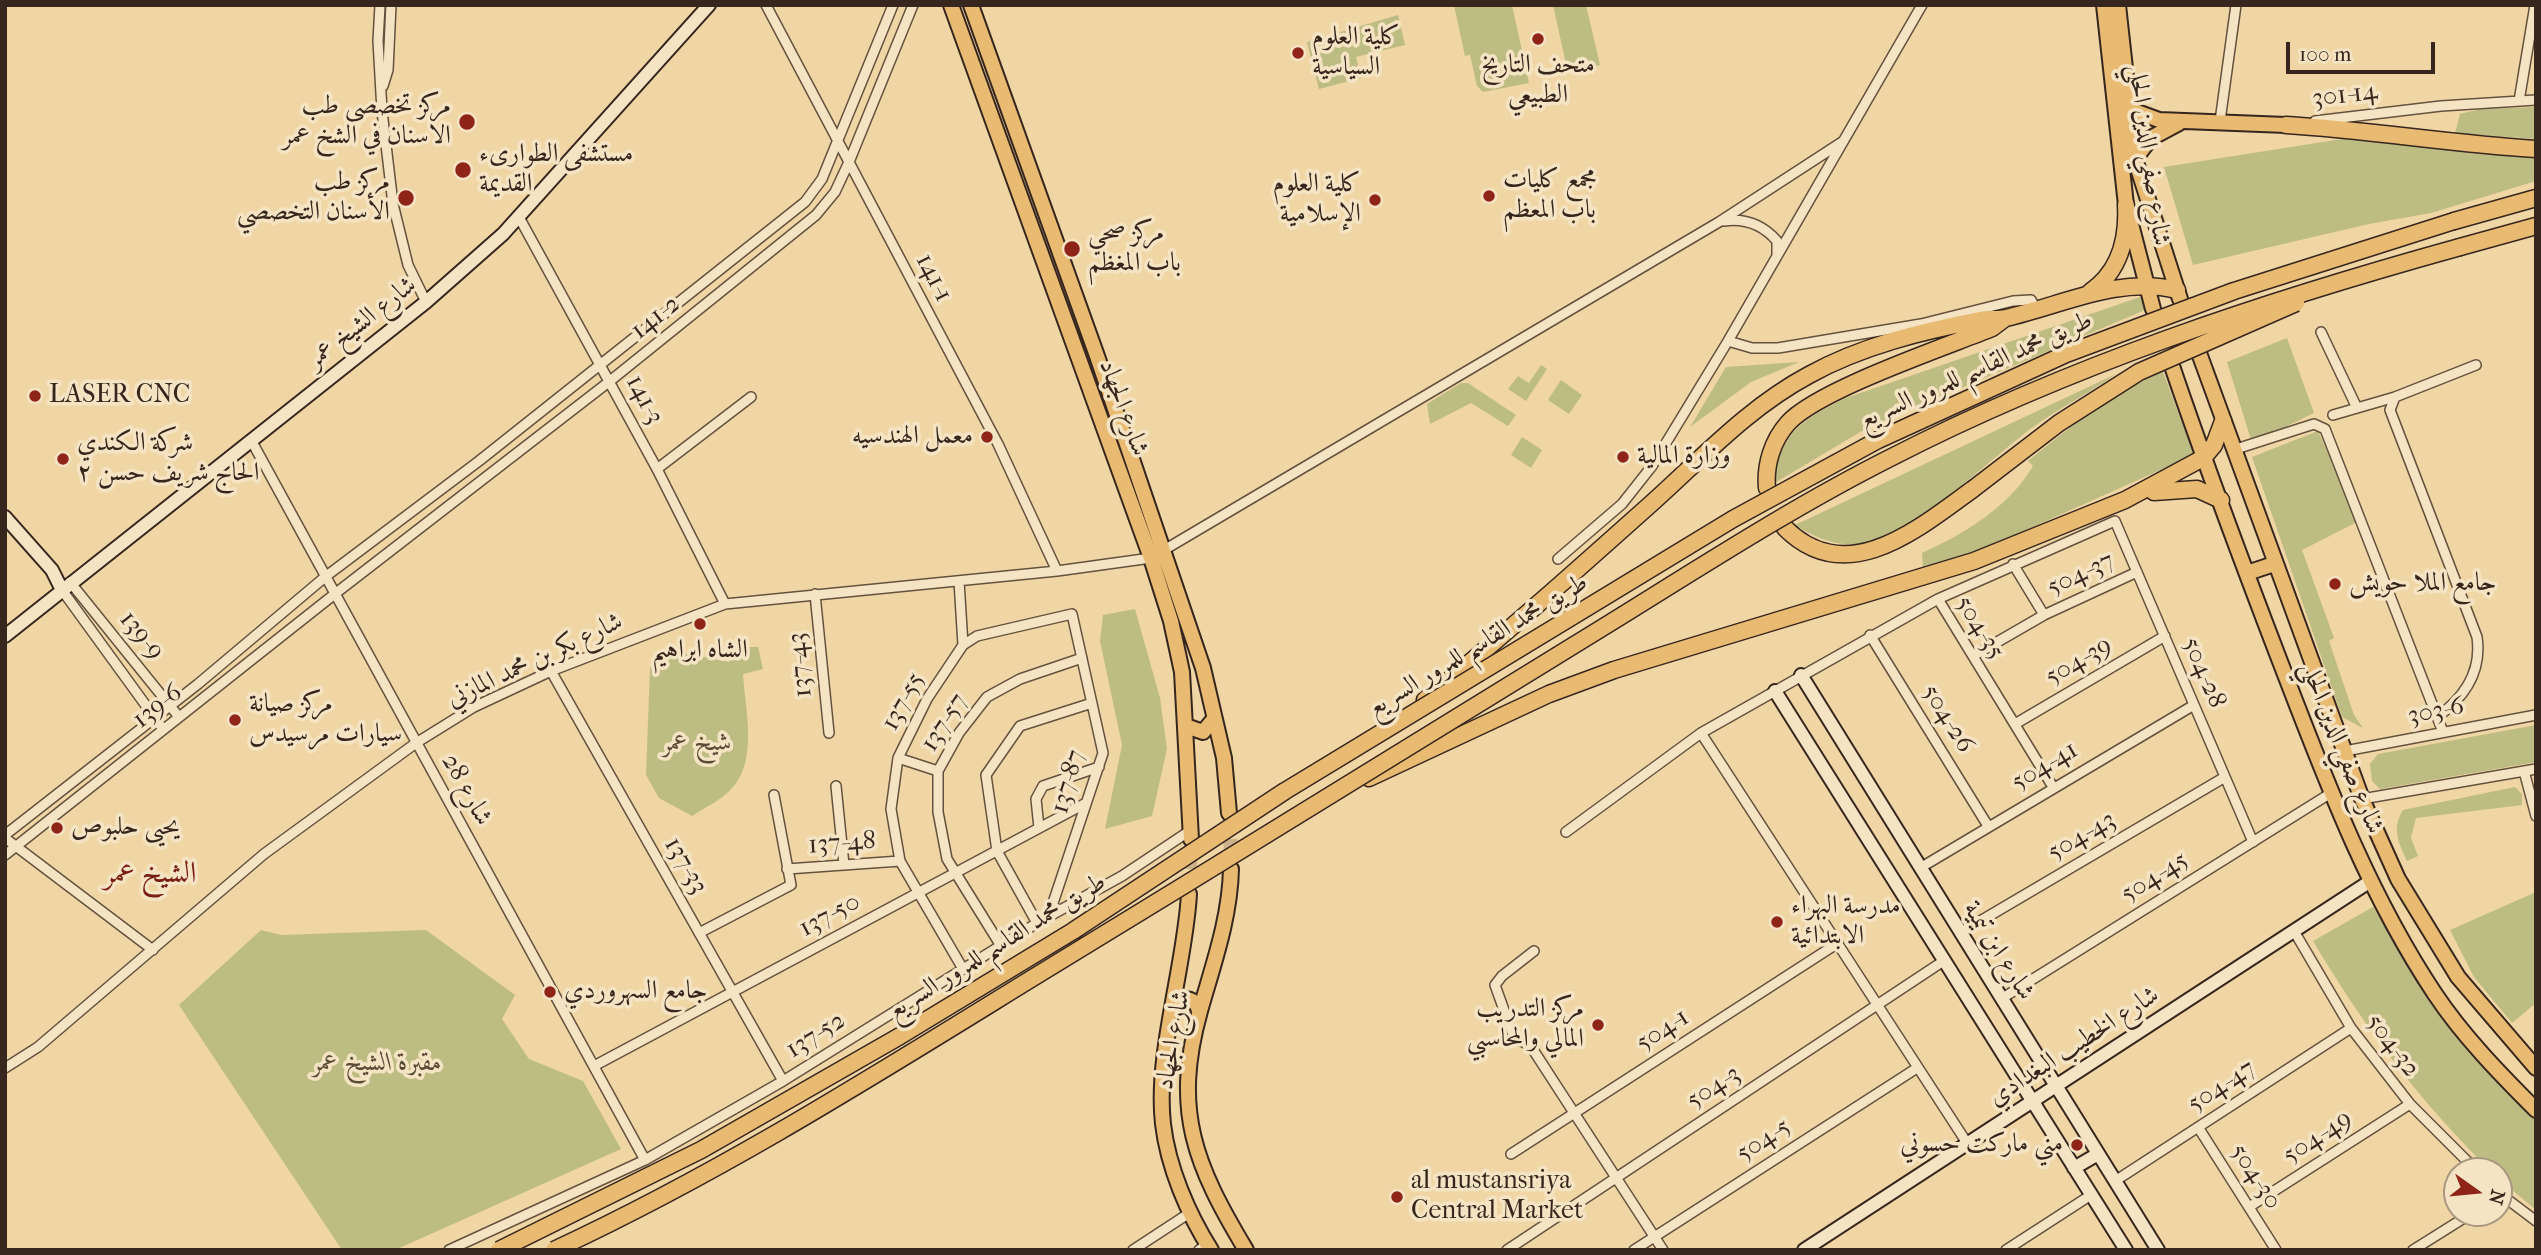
<!DOCTYPE html>
<meta charset="utf-8">
<style>
body{margin:0}
#map{position:relative;width:2541px;height:1255px;overflow:hidden;background:#f0d5a5;font-family:"IM FELL French Canon",serif}
canvas{display:block}
.frame{position:absolute;inset:0;border:7px solid #36261d;pointer-events:none}
.north{position:absolute;left:2443px;top:1157px;width:70px;height:70px;box-sizing:border-box;background:#f5e4c4;border:2px solid #a99881;border-radius:50%;rotate:105deg;font-size:19px;font-weight:700;line-height:28px;text-align:center;color:#36261d}
.north::after{content:'';display:block;margin:auto;width:24px;height:32px;background:#8f2418;clip-path:polygon(50% 0,100% 100%,50% 72%,0 100%)}
.scale{position:absolute;left:2286px;top:42px;width:149px;height:32px;box-sizing:border-box;border:4px solid #36261d;border-top:0;padding-left:9px;font-size:21px;line-height:24px;white-space:nowrap;color:#36261d;-webkit-text-stroke:5px #f5e4c4;paint-order:stroke}
</style>
<div id="map">
<canvas width="2541" height="1255"></canvas>
<div class="frame"></div>
<div class="north">N</div>
<div class="scale">100 m</div>
</div>
<script>
const g = document.querySelector('canvas').getContext('2d');
g.lineJoin = 'round';
function paint(path, color) { g.fillStyle = color; g.fill(path, 'evenodd'); }
function strokePath(path, color, width, dash) { g.strokeStyle = color; g.lineWidth = width; g.lineCap = dash ? 'butt' : 'round'; g.setLineDash(dash || []); g.stroke(path); }
function write(font, color, halo, rows, align = 'center') {
  g.font = font + ' "IM FELL French Canon",Amiri,serif'; g.lineWidth = 7; g.setLineDash([]); g.textBaseline = 'middle'; g.strokeStyle = halo; g.fillStyle = color; for (const [text, x, y, turn = 0] of rows) {
    g.save(); g.translate(x, y); g.rotate((+turn || 0) * Math.PI / 180); g.textAlign = isNaN(turn) ? turn : align; if (halo) g.strokeText(text, 0, 0); g.fillText(text, 0, 0); g.restore();
  }
}
paint(new Path2D(`
 M 1454,5 L 1512,5 L 1529,83 L 1483,92 L 1477,86 L 1470,55 L 1465,56 Z
 M 1553,5 L 1586,5 L 1600,65 L 1568,73 Z
 M 1398,15 L 1405,45 L 1356,57 L 1361,78 L 1319,89 L 1307,42 Z
 M 2536,107 L 2536,139 L 2455,133 L 2460,114 L 2481,109 Z
 M 2361,136 L 2468,153 L 2536,158 L 2536,181 L 2431,213 L 2369,224 L 2193,265 L 2164,167 Z
 M 2143,296 L 2145,310 L 1867,428 L 1773,484 C 1781,432 1801,420 1846,398 Z
 M 2287,338 L 2314,413 L 2252,443 L 2227,362 Z
 M 1799,362 L 1751,382 L 1690,427 L 1726,367 Z
 M 1541,365 L 1547,369 L 1526,401 L 1508,389 L 1518,376 L 1529,383 Z
 M 2163,372 L 2194,455 L 1979,551 L 1923,569 L 1922,553 C 1964,534 2009,507 2033,466 L 2028,461 C 2069,428 2113,391 2163,372 Z
 M 2116,374 C 2088,394 2057,409 2029,430 C 1987,462 1916,532 1866,543 C 1840,548 1817,539 1795,525 Z
 M 1561,380 L 1582,395 L 1569,414 L 1548,400 Z
 M 1461,383 L 1468,383 L 1516,415 L 1508,426 L 1471,403 L 1430,424 L 1427,404 Z
 M 2318,431 L 2359,521 L 2302,550 L 2334,638 L 2329,641 L 2354,715 L 2363,728 L 2342,717 L 2252,457 Z
 M 1522,437 L 1542,450 L 1531,468 L 1511,455 Z
 M 1135,609 L 1160,698 L 1167,749 L 1152,816 L 1105,829 L 1122,745 L 1100,641 L 1103,615 Z
 M 744,647 L 758,647 L 763,669 L 743,674 C 745,709 758,758 733,787 C 724,799 705,807 692,816 L 659,798 L 646,775 L 650,668 L 673,651 L 729,662 Z
 M 2536,725 L 2536,762 L 2380,789 L 2372,781 L 2370,764 L 2378,754 Z
 M 2515,787 L 2522,794 L 2522,805 L 2416,818 L 2411,838 L 2418,856 L 2407,861 C 2399,843 2391,829 2403,810 Z
 M 2536,892 L 2536,1003 L 2512,1023 L 2474,977 L 2450,930 Z
 M 2373,907 C 2420,986 2471,1056 2536,1121 L 2536,1210 L 2499,1179 L 2499,1171 L 2491,1171 C 2418,1100 2365,1028 2313,941 Z
 M 261,930 L 281,935 L 426,930 L 515,995 L 502,1019 L 529,1059 L 583,1081 L 621,1149 L 395,1250 L 342,1250 L 179,1005 Z`), '#bdbc83');
strokePath(new Path2D(`
 M 2153,311 L 2172,366
 M 1230,818 L 1231,865
 M 1189,890 L 1191,844`), '#cbb28a', 14, [14, 7]);
const street = new Path2D(`
 M 380,5 L 378,41 L 382,111 L 393,204 L 408,265 L 426,302
 M 766,5 L 998,444 L 1057,571
 M 383,86 L 388,70 L 391,5
 M 2519,101 L 2535,5
 M 2220,121 L 2236,5
 M 2315,121 L 2441,106 L 2536,100
 M 520,219 L 657,469 L 725,604
 M 1724,221 C 1745,218 1763,225 1777,241 L 1777,255
 M 2321,332 L 2357,408
 M 1728,341 L 1752,348 L 1778,348 L 1921,324 L 2013,301 L 2031,300 L 2036,309
 M 2333,415 L 2395,397
 M 251,440 L 645,1160
 M 2233,450 L 2314,424 L 2325,429 L 2443,732
 M 657,469 L 751,397
 M 1164,550 L 1719,222 L 1842,142
 M 1558,559 L 1622,504 L 1652,466 L 1728,341 L 1922,5
 M 2013,564 L 2044,615
 M 959,581 L 963,645
 M 70,582 L 179,717
 M 62,590 L 163,729
 M 815,594 L 829,733
 M 1938,599 L 2115,521 L 2253,842
 M 1870,635 L 1988,826
 M 1973,656 L 2044,615 L 2137,572
 M 551,671 L 783,1081
 M 2437,717 C 2464,698 2482,672 2477,637 L 2390,410 L 2395,397 L 2476,365
 M 2015,724 L 2165,636
 M 1701,733 L 1967,1143
 M 2345,751 L 2536,715
 M 898,758 L 938,771
 M 2524,771 L 2536,816
 M 836,786 L 844,865
 M 2362,799 L 2536,769
 M 1039,828 L 1036,799 L 1043,786 L 1099,767
 M 1566,832 L 1701,733 L 1938,599 L 2053,787
 M 5,835 L 198,684 L 325,577 L 479,461 L 805,202 L 822,179 L 893,5
 M 5,838 L 153,950
 M 5,855 L 336,593 L 610,381 L 816,215 L 835,192 L 849,162 L 913,5
 M 1920,868 L 2194,705
 M 787,869 L 900,861
 M 1037,923 L 997,851 L 986,775 L 1020,726 L 1092,703
 M 2294,931 L 2351,1028 L 2410,1104 L 2477,1171
 M 699,933 L 791,885 L 774,795
 M 1960,933 L 2225,777
 M 1001,946 L 947,859 L 938,812 L 938,771 L 959,733 L 987,697 L 1020,679 L 1082,658
 M 1534,951 L 1502,976 L 1495,985 L 1514,1038 L 1530,1045 L 1663,1250
 M 963,969 L 900,861 L 891,809 L 898,758 L 927,699 L 963,645 L 977,636 L 1072,614 L 1103,753 L 1048,918
 M 2001,999 L 2331,793
 M 594,1066 L 1086,803
 M 5,1068 L 38,1047 L 264,854 L 416,743 L 474,707 L 551,671 L 725,604 L 1057,571 L 1151,558
 M 2198,1127 L 2276,1250
 M 1511,1154 L 1838,943
 M 2115,1181 L 2351,1028
 M 2499,1193 L 2536,1221
 M 2249,1207 L 2410,1104
 M 449,1250 L 645,1160 L 783,1081 L 1037,923 L 1122,876 L 1191,830
 M 1133,1250 L 1191,1212
 M 1199,1250 L 1207,1244
 M 1507,1250 L 1945,960
 M 1634,1250 L 1917,1068
 M 2006,1250 L 2091,1195
 M 2413,1250 L 2472,1213`);
const secondary = new Path2D(`
 M 5,517 L 52,570 L 62,590
 M 5,636 L 426,302 L 503,234 L 709,5
 M 1801,675 L 2158,1250
 M 1775,691 L 2126,1250
 M 2074,1168 L 2098,1154
 M 1804,1250 L 2369,882`);
const primary = new Path2D(`
 M 951,5 L 1151,558 L 1171,621 L 1182,672 L 1191,839
 M 971,5 L 1097,356 L 1203,668 L 1224,758 L 1229,813
 M 2104,5 L 2126,205 L 2153,309
 M 2118,5 L 2135,159 L 2180,299
 M 2129,109 L 2159,120 L 2286,125
 M 2134,160 L 2151,138 L 2179,123
 M 2199,353 L 2362,799 L 2398,879 L 2458,977 L 2536,1068
 M 2172,366 C 2206,466 2243,565 2281,664 C 2325,778 2367,892 2435,994 C 2463,1036 2500,1074 2536,1110
 M 2247,573 L 2274,564
 M 1186,726 L 1203,732 L 1214,719
 M 1231,869 C 1230,918 1213,965 1200,1011 C 1172,1111 1195,1165 1246,1250
 M 1189,894 C 1185,967 1155,1054 1163,1124 C 1168,1167 1188,1214 1211,1250
 M 1172,1007 L 1180,1000 C 1191,997 1199,1003 1199,1014`);
const highway = new Path2D(`
 M 2286,125 C 2370,130 2452,144 2536,149
 M 2454,221 L 2536,198
 M 2460,247 L 2536,226
 M 2090,292 C 2119,272 2128,239 2126,205
 M 1767,488 C 1765,465 1772,441 1788,423 C 1818,390 1945,347 1992,328 L 2004,319
 M 2154,492 L 2197,489 L 2221,500
 M 1785,528 C 1847,590 1919,528 1973,489
 M 1425,700 C 1503,636 1578,569 1653,502 C 1703,457 1749,407 1809,375 C 1861,346 1923,331 1980,320 C 1989,318 1998,320 2006,318 C 2063,305 2118,276 2177,290
 M 1369,778 L 1549,694 L 1614,670 L 1974,561 L 2125,500 L 2203,458 L 2214,445 L 2223,421`);
strokePath(street, '#64523f', 12);
strokePath(secondary, '#36261d', 16);
strokePath(primary, '#36261d', 18);
strokePath(highway, '#36261d', 19);
strokePath(street, '#f5e4c4', 9);
strokePath(secondary, '#f5e4c4', 12);
strokePath(primary, '#e8ba72', 14);
strokePath(highway, '#e8ba72', 16);
const highwayBridge = new Path2D(`
 M 1973,489 L 2059,423 L 2139,372 L 2296,303
 M 499,1250 L 701,1150 L 900,1036 L 1073,931 L 1285,791 L 1733,519 L 1878,440 L 2066,354 L 2234,291 L 2454,221
 M 554,1250 C 718,1174 872,1077 1026,982 C 1221,863 1415,743 1610,623 C 1702,566 1793,507 1890,458 C 2071,365 2265,301 2460,247`);
strokePath(highwayBridge, '#36261d', 19, []);
strokePath(highwayBridge, '#e8ba72', 16);
for (const [x, y, r, color] of [
 [1538,39,7,"#8f2418"],
 [1298,53,7,"#8f2418"],
 [467,122,9,"#8f2418"],
 [463,170,9,"#8f2418"],
 [1489,196,7,"#8f2418"],
 [406,198,9,"#8f2418"],
 [1375,200,7,"#8f2418"],
 [1072,249,9,"#8f2418"],
 [35,396,7,"#8f2418"],
 [987,437,7,"#8f2418"],
 [1623,457,7,"#8f2418"],
 [63,459,7,"#8f2418"],
 [2335,584,7,"#8f2418"],
 [700,624,7,"#8f2418"],
 [235,720,7,"#8f2418"],
 [57,828,7,"#8f2418"],
 [1777,922,7,"#8f2418"],
 [550,992,7,"#8f2418"],
 [1598,1025,7,"#8f2418"],
 [2077,1145,7,"#8f2418"],
 [1397,1197,7,"#8f2418"]
]) { const dot = new Path2D(); dot.arc(x, y, r, 0, 2 * Math.PI); g.fillStyle = color; g.fill(dot); strokePath(dot, '#f5e4c4', 2.5); }
write('26px', '#36261d', '#f5e4c4', [
 ["كلية العلوم",1312,38],
 ["السياسية",1312,68],
 ["متحف التاريخ",1538,66,"center"],
 ["الطبيعي",1538,96,"center"],
 ["مركز تخصصي طب",451,107,"right"],
 ["الاسنان في الشخ عمر",451,137,"right"],
 ["مستشفى الطوارىء",479,155],
 ["القديمة",479,185],
 ["مجمع كليات",1503,181],
 ["باب المعظم",1503,211],
 ["مركز طب",390,183,"right"],
 ["الأسنان التخصصي",390,213,"right"],
 ["كلية العلوم",1361,185,"right"],
 ["الإسلامية",1361,215,"right"],
 ["مركز صحي",1088,234],
 ["باب المغظم",1088,264],
 ["LASER CNC",49,396],
 ["معمل الهندسيه",973,437,"right"],
 ["شركة الكندي",77,444],
 ["الحاج شريف حسن ٢",77,474],
 ["وزارة المالية",1637,457],
 ["جامع الملا حويش",2349,584],
 ["الشاه ابراهيم",700,651,"center"],
 ["مركز صيانة",249,705],
 ["سيارات مرسيدس",249,735],
 ["يحيى حلبوص",71,828],
 ["مدرسة البهراء",1791,907],
 ["الابتدائية",1791,937],
 ["جامع السهروردي",564,992],
 ["مركز التدريب",1584,1010,"right"],
 ["المالي والمحاسبي",1584,1040,"right"],
 ["مني ماركت حسوني",2063,1145,"right"],
 ["al mustansriya",1411,1182],
 ["Central Market",1411,1212]
], 'left');
write('26px', '#36261d', '#f5e4c4', [
 ["301-14",2345,96,-7],
 ["شارع صفي الدين الحلي",2148,155,82],
 ["141-1",933,278,63],
 ["141-2",656,318,-38],
 ["شارع الشيخ عمر",362,323,-38],
 ["طريق محمد القاسم للمرور السريع",1976,371,-24],
 ["141-3",644,400,62],
 ["شارع الجهاد",1123,408,70],
 ["504-37",2081,575,-25],
 ["504-35",1979,628,58],
 ["139-9",141,636,51],
 ["طريق محمد القاسم للمرور السريع",1478,646,-31],
 ["شارع بكر بن محمد المازني",535,661,-25],
 ["504-39",2079,662,-30],
 ["137-43",801,665,-96],
 ["504-28",2203,673,67],
 ["137-55",904,702,-61],
 ["139-6",158,707,-38],
 ["303-6",2436,712,-11],
 ["504-26",1947,719,58],
 ["137-57",945,723,-57],
 ["شارع صفي الدين الحلي",2341,748,68],
 ["504-41",2045,767,-31],
 ["137-87",1069,782,-74],
 ["شارع 28",466,790,61],
 ["504-43",2082,837,-30],
 ["137-48",842,844,-4],
 ["137-33",685,866,60],
 ["504-45",2155,878,-32],
 ["137-50",830,916,-28],
 ["طريق محمد القاسم للمرور السريع",997,947,-32],
 ["شارع ابن تيمية",1998,951,58],
 ["504-1",1663,1031,-33],
 ["137-52",816,1036,-32],
 ["شارع الجهاد",1174,1040,-80],
 ["504-32",2392,1046,53],
 ["شارع الخطيب البغدادي",2074,1047,-33],
 ["504-47",2222,1087,-33],
 ["504-3",1714,1088,-33],
 ["504-49",2318,1138,-33],
 ["504-5",1764,1141,-33],
 ["504-30",2255,1177,57]
]);
write('italic 26px', '#584c36', '#f5e4c4', [
 ["شيخ عمر",697,744],
 ["مقبرة الشيخ عمر",377,1064]
]);
write('30px', '#7a1f14', '#f5e4c4', [
 ["الشيخ عمر",150,875]
]);
</script>
